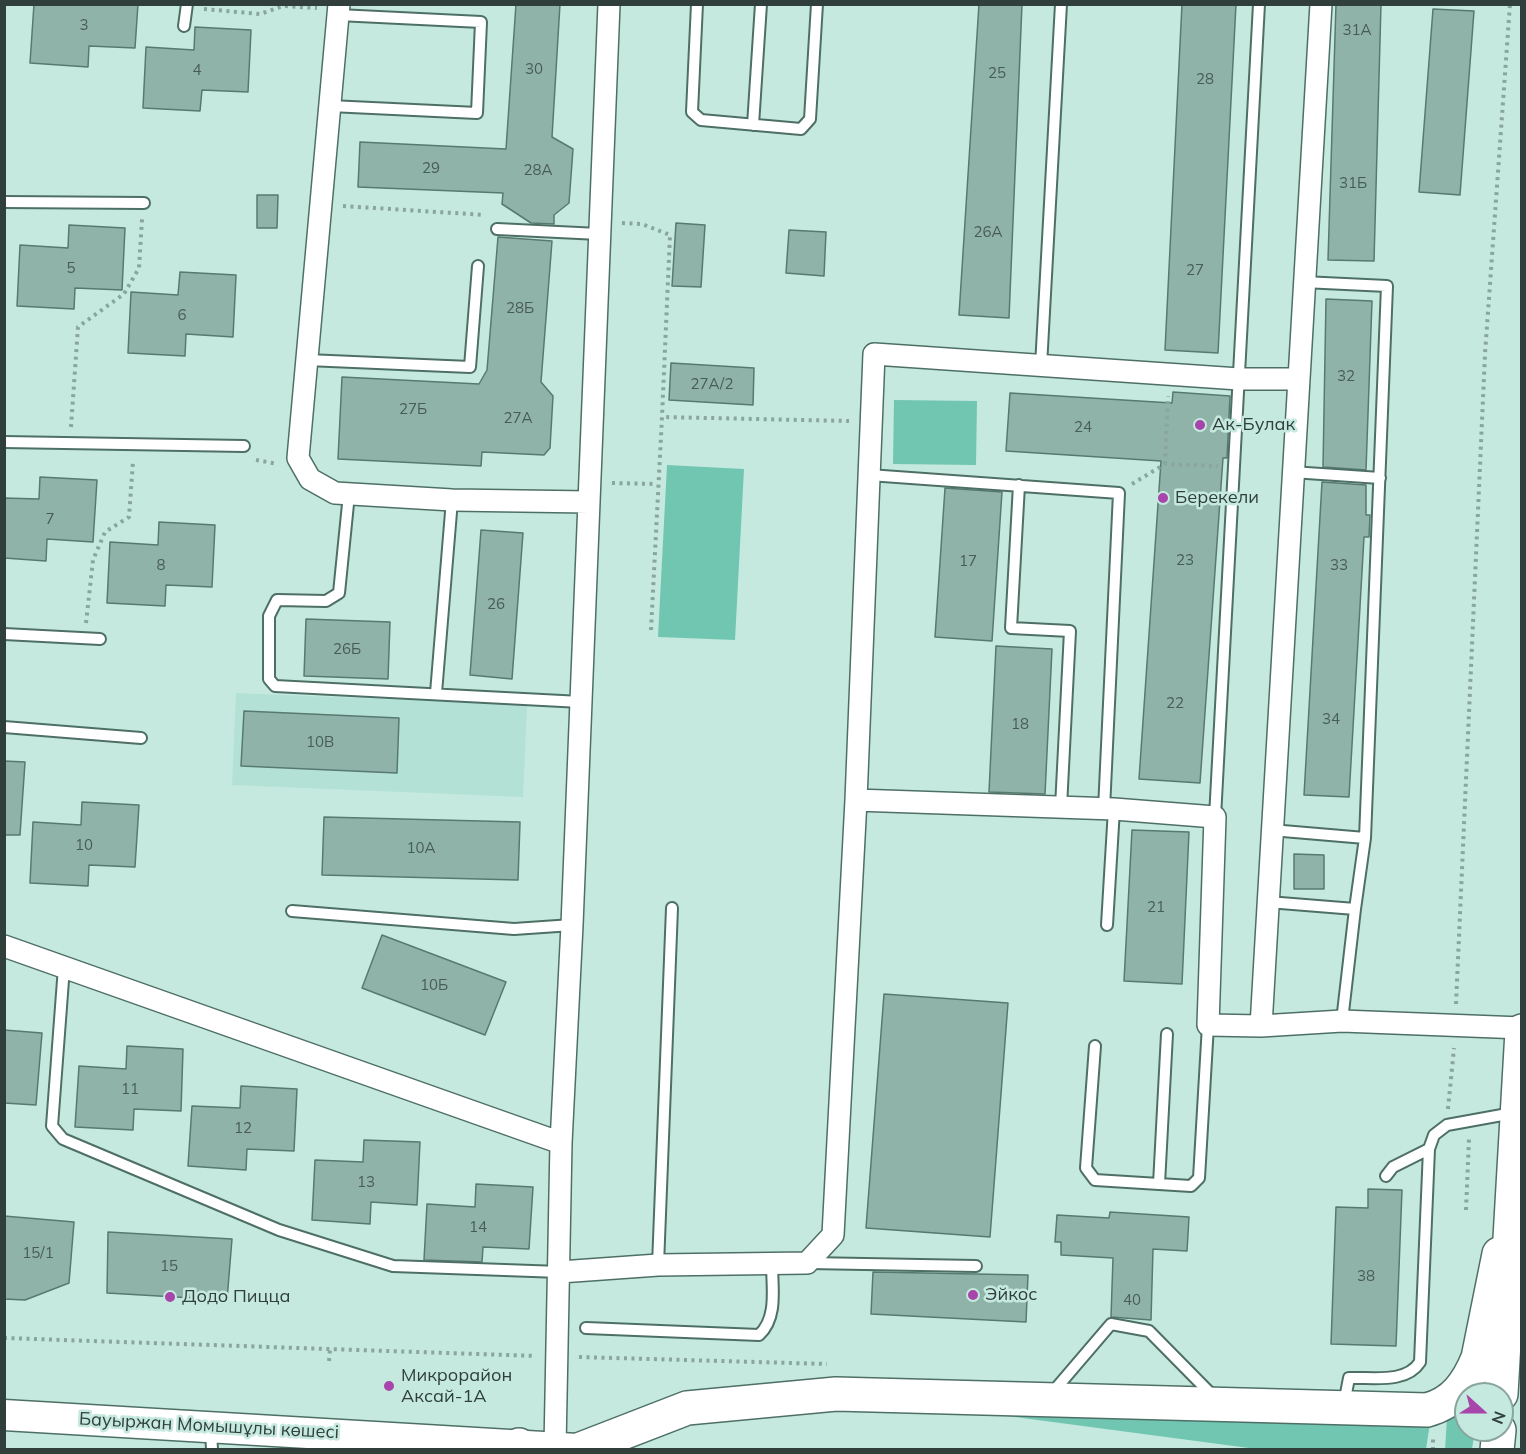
<!DOCTYPE html>
<meta charset="utf-8">
<style>
body{margin:0}
#map{position:relative;width:1526px;height:1454px;overflow:hidden;background:#c5e9df;font-family:Mulish,sans-serif}
canvas{display:block}
.frame{position:absolute;inset:0;border:6px solid #303f3b;pointer-events:none}
.north{position:absolute;left:1454px;top:1382px;width:60px;height:60px;box-sizing:border-box;background:#c5e9df;border:2px solid #89a59d;border-radius:50%;rotate:111deg;font-size:16px;font-weight:700;line-height:24px;text-align:center;color:#303f3b}
.north::after{content:'';display:block;margin:auto;width:21px;height:27px;background:#a745ab;clip-path:polygon(50% 0,100% 100%,50% 72%,0 100%)}
</style>
<div id="map">
<canvas width="1526" height="1454"></canvas>
<div class="frame"></div>
<div class="north">N</div>
</div>
<script>
const g = document.querySelector('canvas').getContext('2d');
g.lineJoin = 'round';
function paint(path, color) { g.fillStyle = color; g.fill(path, 'evenodd'); }
function strokePath(path, color, width, dash) { g.strokeStyle = color; g.lineWidth = width; g.lineCap = dash ? 'butt' : 'round'; g.setLineDash(dash || []); g.stroke(path); }
function write(font, color, halo, rows, align = 'center') {
  g.font = font + ' Mulish,sans-serif'; g.lineWidth = 5; g.setLineDash([]); g.textBaseline = 'middle'; g.strokeStyle = halo; g.fillStyle = color; for (const [text, x, y, turn = 0] of rows) {
    g.save(); g.translate(x, y); g.rotate((+turn || 0) * Math.PI / 180); g.textAlign = isNaN(turn) ? turn : align; if (halo) g.strokeText(text, 0, 0); g.fillText(text, 0, 0); g.restore();
  }
}
paint(new Path2D(`
 M 236,693 L 527,705 L 523,797 L 232,785 Z`), '#b3e1d5');
paint(new Path2D(`
 M 894,400 L 977,401 L 976,465 L 893,464 Z
 M 667,465 L 744,469 L 735,640 L 658,637 Z
 M 932,1406 L 1430,1423 L 1426,1449 L 1264,1450 Z
 M 1466,1409 L 1466,1430 L 1475,1430 L 1472,1449 L 1445,1450 L 1447,1418 Z`), '#71c6b1');
const building = new Path2D(`
 M 34,4 L 138,4 L 135,48 L 89,46 L 88,67 L 30,63 Z
 M 516,4 L 560,4 L 552,137 L 573,149 L 569,203 L 554,215 L 554,224 L 531,223 L 502,204 L 503,193 L 358,187 L 360,142 L 506,149 Z
 M 979,4 L 1022,4 L 1009,318 L 959,315 Z
 M 1182,4 L 1236,4 L 1218,353 L 1165,350 Z
 M 1336,4 L 1381,4 L 1374,261 L 1328,260 Z
 M 1433,9 L 1474,11 L 1460,195 L 1419,192 Z
 M 195,27 L 251,30 L 248,92 L 202,90 L 200,111 L 143,108 L 146,47 L 194,50 Z
 M 257,195 L 278,195 L 277,228 L 257,228 Z
 M 676,223 L 705,225 L 701,287 L 672,286 Z
 M 69,225 L 125,228 L 122,290 L 75,288 L 74,309 L 17,306 L 20,245 L 68,248 Z
 M 789,230 L 826,232 L 824,276 L 786,273 Z
 M 498,237 L 552,241 L 541,382 L 553,396 L 550,448 L 544,455 L 482,452 L 481,466 L 338,459 L 342,377 L 479,384 L 487,370 Z
 M 180,272 L 236,275 L 233,337 L 186,334 L 185,356 L 128,353 L 131,292 L 178,295 Z
 M 1326,299 L 1372,301 L 1366,470 L 1323,467 Z
 M 671,363 L 754,368 L 753,405 L 669,400 Z
 M 1173,392 L 1230,396 L 1227,458 L 1223,458 L 1200,783 L 1139,779 L 1161,461 L 1006,451 L 1010,393 L 1172,403 Z
 M 40,477 L 97,480 L 93,542 L 47,539 L 46,561 L 4,558 L 4,498 L 39,499 Z
 M 1322,482 L 1366,485 L 1366,515 L 1370,515 L 1369,537 L 1364,537 L 1349,797 L 1304,795 Z
 M 945,488 L 1002,492 L 992,641 L 935,637 Z
 M 159,522 L 215,525 L 212,587 L 166,585 L 165,606 L 107,603 L 110,542 L 158,545 Z
 M 481,530 L 523,533 L 512,679 L 470,675 Z
 M 306,619 L 390,622 L 388,679 L 304,676 Z
 M 996,646 L 1052,649 L 1045,794 L 989,792 Z
 M 244,711 L 399,718 L 397,773 L 241,766 Z
 M 4,761 L 25,762 L 20,835 L 4,835 Z
 M 82,802 L 139,805 L 135,867 L 89,865 L 88,886 L 30,883 L 33,822 L 81,825 Z
 M 324,817 L 520,822 L 518,880 L 322,875 Z
 M 1132,830 L 1189,832 L 1182,984 L 1124,981 Z
 M 1294,854 L 1324,855 L 1324,889 L 1294,889 Z
 M 382,935 L 506,982 L 485,1035 L 362,988 Z
 M 884,994 L 1008,1003 L 990,1237 L 866,1228 Z
 M 4,1030 L 42,1033 L 36,1105 L 4,1103 Z
 M 127,1046 L 183,1049 L 181,1111 L 134,1109 L 133,1130 L 75,1127 L 79,1066 L 126,1069 Z
 M 241,1086 L 297,1089 L 294,1151 L 247,1149 L 246,1170 L 188,1166 L 192,1106 L 240,1108 Z
 M 364,1140 L 420,1142 L 417,1205 L 371,1202 L 370,1224 L 312,1220 L 315,1160 L 363,1162 Z
 M 476,1184 L 533,1187 L 529,1249 L 483,1247 L 482,1262 L 424,1260 L 427,1204 L 475,1207 Z
 M 1368,1189 L 1402,1190 L 1396,1346 L 1331,1344 L 1336,1207 L 1368,1208 Z
 M 1110,1212 L 1189,1217 L 1187,1251 L 1153,1249 L 1151,1320 L 1111,1317 L 1113,1258 L 1061,1255 L 1061,1242 L 1055,1242 L 1057,1215 L 1109,1218 Z
 M 4,1216 L 74,1222 L 69,1283 L 25,1300 L 4,1299 Z
 M 108,1232 L 232,1239 L 227,1300 L 107,1293 Z
 M 873,1272 L 1028,1275 L 1026,1322 L 871,1314 Z`);
paint(building, '#90b3a9');
strokePath(building, '#587970', 1.5);
const lane = new Path2D(`
 M 697,4 L 692,112 L 701,120 L 801,129 L 810,119 L 817,4
 M 184,26 L 187,4
 M 330,106 L 477,113 L 481,22 L 338,15
 M 753,125 L 761,4
 M 4,202 L 144,203
 M 497,229 L 599,234
 M 1303,282 L 1387,286 L 1365,838
 M 307,360 L 470,367 L 478,266
 M 1041,366 L 1061,4
 M 4,442 L 244,446
 M 1292,472 L 1380,478
 M 869,475 L 1119,493 L 1104,809
 M 1019,485 L 1011,628 L 1070,631 L 1061,807
 M 349,494 L 339,593 L 326,601 L 277,600 L 269,616 L 269,679 L 275,686 L 581,702
 M 4,634 L 100,639
 M 436,693 L 452,500
 M 4,727 L 141,738
 M 1215,817 L 1259,4
 M 1268,902 L 1355,909 L 1365,838 L 1271,830
 M 292,911 L 514,929 L 572,925
 M 1107,925 L 1114,809
 M 64,967 L 52,1126 L 63,1139 L 279,1230 L 393,1266 L 560,1272
 M 1342,1021 L 1355,909
 M 1095,1046 L 1086,1168 L 1095,1180 L 1191,1186 L 1199,1178 L 1208,1025
 M 1386,1176 L 1393,1167 L 1429,1149
 M 1159,1184 L 1167,1034
 M 809,1263 L 976,1266
 M 658,1265 L 672,908
 M 586,1328 L 759,1335 C 778,1318 772,1287 772,1264
 M 1052,1393 L 1111,1324 L 1149,1331 L 1214,1397
 M 1344,1404 L 1349,1378 C 1372,1377 1406,1384 1420,1362 L 1429,1149 L 1434,1135 L 1447,1125 L 1513,1113
 M 211,1429 L 212,1450`);
const street = new Path2D(`
 M 339,4 L 298,458 L 310,479 L 335,493 L 452,500 L 589,502
 M 856,800 L 874,354 L 1239,379 L 1297,379
 M 4,946 L 561,1143
 M 1261,1026 L 1321,4
 M 560,1272 L 658,1265 L 807,1263 L 833,1235 L 856,800 L 1114,809 L 1215,817 L 1208,1025 L 1261,1026 L 1342,1021 L 1522,1028
 M 555,1447 L 561,1143 L 572,925 L 609,4`);
const secondary = new Path2D(`
 M 4,1415 L 594,1450`);
const primary = new Path2D(`
 M 519,1445 L 524,1450
 M 581,1449 L 687,1408 L 836,1394 L 1427,1410 C 1454,1403 1468,1383 1478,1358 L 1499,1254`);
const highway = new Path2D(`
 M 1501,1394 L 1522,1031
 M 1497,1450 L 1499,1430`);
strokePath(lane, '#4e6f66', 14);
strokePath(street, '#4e6f66', 24);
strokePath(secondary, '#4e6f66', 33);
strokePath(primary, '#4e6f66', 36);
strokePath(highway, '#4e6f66', 36);
strokePath(new Path2D(`
 M 204,9 L 260,14 L 283,6 L 317,8
 M 343,206 L 485,215
 M 622,223 L 642,224 L 670,235 L 662,417
 M 71,427 L 78,327 L 124,294 L 139,268 L 142,219
 M 256,460 L 278,464
 M 1165,464 L 1168,396
 M 612,483 L 656,484
 M 1132,484 L 1165,464 L 1218,466
 M 86,623 L 93,560 L 105,532 L 129,517 L 133,461
 M 651,630 L 662,417 L 849,421
 M 1456,1004 L 1485,354 L 1510,4
 M 1448,1109 L 1454,1048
 M 1466,1210 L 1469,1139
 M 4,1338 L 536,1356
 M 579,1357 L 827,1364
 M 329,1361 L 330,1349
 M 1433,1450 L 1433,1438`), '#8aa59e', 4, [3, 4.5]);
strokePath(lane, '#fff', 10);
strokePath(street, '#fff', 21);
strokePath(secondary, '#fff', 30);
strokePath(primary, '#fff', 33);
strokePath(highway, '#fff', 33);
for (const [x, y, r, color] of [
 [1200,425,6,"#a745ab"],
 [1163,498,6,"#a745ab"],
 [973,1295,6,"#a745ab"],
 [170,1297,6,"#a745ab"],
 [389,1386,6,"#a745ab"]
]) { const dot = new Path2D(); dot.arc(x, y, r, 0, 2 * Math.PI); g.fillStyle = color; g.fill(dot); strokePath(dot, '#c5e9df', 2); }
write('15px', '#485c56', null, [
 ["3",84,25],
 ["31А",1357,30],
 ["30",534,69],
 ["4",197,70],
 ["25",997,73],
 ["28",1205,79],
 ["29",431,168],
 ["28А",538,170],
 ["31Б",1353,183],
 ["26А",988,232],
 ["5",71,268],
 ["27",1195,270],
 ["28Б",520,308],
 ["6",182,315],
 ["32",1346,376],
 ["27А/2",712,384],
 ["27Б",413,409],
 ["27А",518,418],
 ["24",1083,427],
 ["7",50,519],
 ["23",1185,560],
 ["17",968,561],
 ["8",161,565],
 ["33",1339,565],
 ["26",496,604],
 ["26Б",347,649],
 ["22",1175,703],
 ["34",1331,719],
 ["18",1020,724],
 ["10В",320,742],
 ["10",84,845],
 ["10А",421,848],
 ["21",1156,907],
 ["10Б",434,985],
 ["11",130,1089],
 ["12",243,1128],
 ["13",366,1182],
 ["14",478,1227],
 ["15/1",38,1253],
 ["15",169,1266],
 ["38",1366,1276],
 ["40",1132,1300]
]);
write('18px', '#303f3b', '#c5e9df', [
 ["Ак-Булак",1212,425],
 ["Берекели",1175,498],
 ["Эйкос",985,1295],
 ["Додо Пицца",182,1297],
 ["Микрорайон",401,1376],
 ["Аксай-1А",401,1397]
], 'left');
write('18px', '#303f3b', '#c5e9df', [
 ["Бауыржан Момышұлы көшесі",209,1426,3]
]);
</script>
